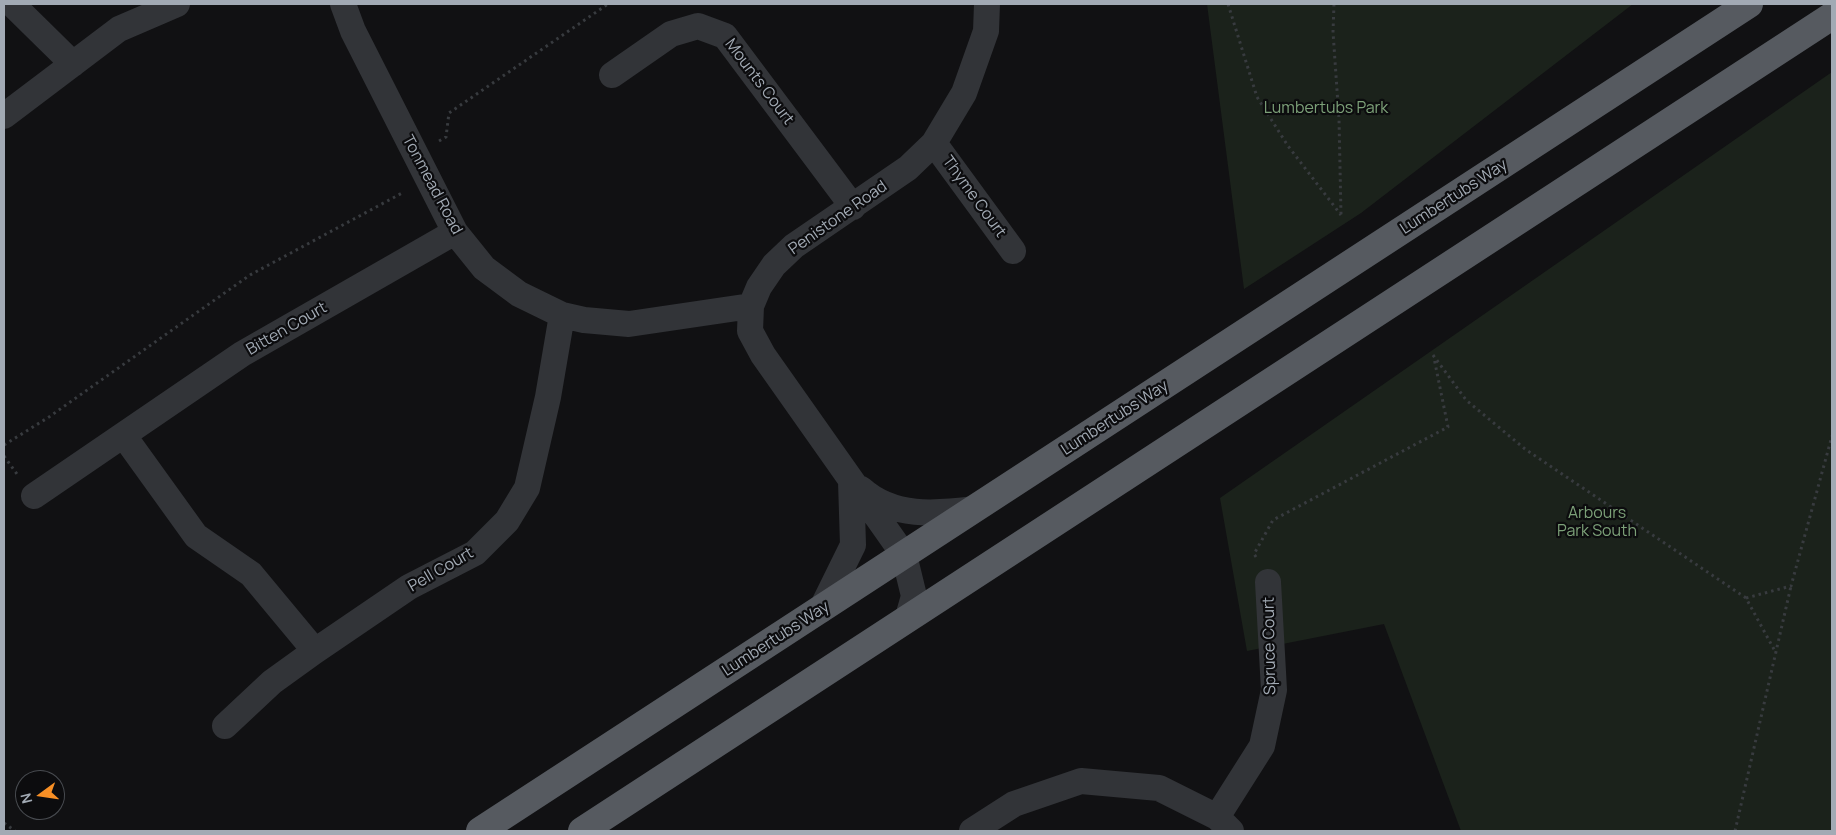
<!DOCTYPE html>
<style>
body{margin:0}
#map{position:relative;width:1836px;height:835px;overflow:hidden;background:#111113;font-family:Manrope,sans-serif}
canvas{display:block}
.frame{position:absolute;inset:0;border:5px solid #a2aab4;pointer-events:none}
.north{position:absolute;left:15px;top:770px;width:50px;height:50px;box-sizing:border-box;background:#0c0c0e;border:1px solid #484b50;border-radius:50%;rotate:256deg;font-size:14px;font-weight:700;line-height:20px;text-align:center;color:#a2aab4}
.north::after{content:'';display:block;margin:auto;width:18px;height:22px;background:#f78f25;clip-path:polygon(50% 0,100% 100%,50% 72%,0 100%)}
</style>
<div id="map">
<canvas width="1836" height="835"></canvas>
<div class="frame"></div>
<div class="north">N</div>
</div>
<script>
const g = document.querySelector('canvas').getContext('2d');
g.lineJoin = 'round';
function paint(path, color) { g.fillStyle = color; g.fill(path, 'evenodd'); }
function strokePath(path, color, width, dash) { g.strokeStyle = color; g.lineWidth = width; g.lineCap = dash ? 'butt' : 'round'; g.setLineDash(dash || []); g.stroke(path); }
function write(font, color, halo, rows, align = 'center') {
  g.font = font + ' Manrope,sans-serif'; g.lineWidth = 4.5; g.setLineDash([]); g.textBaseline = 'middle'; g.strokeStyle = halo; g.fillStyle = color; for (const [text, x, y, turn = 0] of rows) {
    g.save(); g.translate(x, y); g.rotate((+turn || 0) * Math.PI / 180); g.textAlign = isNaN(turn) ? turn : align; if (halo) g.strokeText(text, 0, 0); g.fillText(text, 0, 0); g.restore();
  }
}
paint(new Path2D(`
 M 1207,4 L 1633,4 L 1361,213 L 1244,289 Z
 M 1832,72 L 1832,831 L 1461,831 L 1384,624 L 1247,651 L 1220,498 Z`), '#1b221b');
strokePath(new Path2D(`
 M 1228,4 L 1257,97 L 1288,146 L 1341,215
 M 1334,4 L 1333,32 L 1339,119 L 1341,215
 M 439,141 L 446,137 L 449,113 L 608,4
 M 1433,355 L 1466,400 L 1525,449 L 1746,598 L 1776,653
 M 4,445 L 49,417 L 250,275 L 404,192
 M 4,456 L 17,474
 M 1256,557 L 1254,554 L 1273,520 L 1448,427 L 1434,358
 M 1746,598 L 1791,586 L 1832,436
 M 4,823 L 15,831
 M 1735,831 L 1791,586`), '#383b3f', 3, [2.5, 4]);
strokePath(new Path2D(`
 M 12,4 L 73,64
 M 343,4 L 353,31 L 455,232 L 484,268 L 519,294 L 562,315 L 584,320 L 629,324 L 751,306
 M 612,75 L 671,34 L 698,26 L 725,36 L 853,207
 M 4,116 L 119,29 L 177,4
 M 934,143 L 1013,251
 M 124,436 L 196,536 L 251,574 L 315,651
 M 861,489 C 893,518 936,514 975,509
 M 34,496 L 242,354 L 455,232
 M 821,610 L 853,545 L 851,481
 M 908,617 L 914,596 L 904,555 L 763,355 L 750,331 L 751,306 L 759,287 L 774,265 L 794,246 L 908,168 L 934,143 L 964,93 L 986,31 L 987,4
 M 225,726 L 272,682 L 315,651 L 409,587 L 475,553 L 507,521 L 527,488 L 548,397 L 562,315
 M 1217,817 L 1262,746 L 1274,690 L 1268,582
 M 972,831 L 1014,804 L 1081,781 L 1159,788 L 1217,817 L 1231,831`), '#323438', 26);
strokePath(new Path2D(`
 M 480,831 L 1749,4
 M 582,831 L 1832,16`), '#565a60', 28);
write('16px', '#a2aab4', '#0c0c0e', [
 ["Mounts Court",759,82,53],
 ["Tonmead Road",432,185,62],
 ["Thyme Court",974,197,54],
 ["Lumbertubs Way",1454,197,-33],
 ["Penistone Road",838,218,-35],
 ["Bitten Court",287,329,-30],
 ["Lumbertubs Way",1115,418,-33],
 ["Pell Court",441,570,-30],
 ["Lumbertubs Way",776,639,-33],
 ["Spruce Court",1270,646,-91]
]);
write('16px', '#7ca078', '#0c0c0e', [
 ["Lumbertubs Park",1326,109],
 ["Arbours",1597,514],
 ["Park South",1597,532]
]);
</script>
